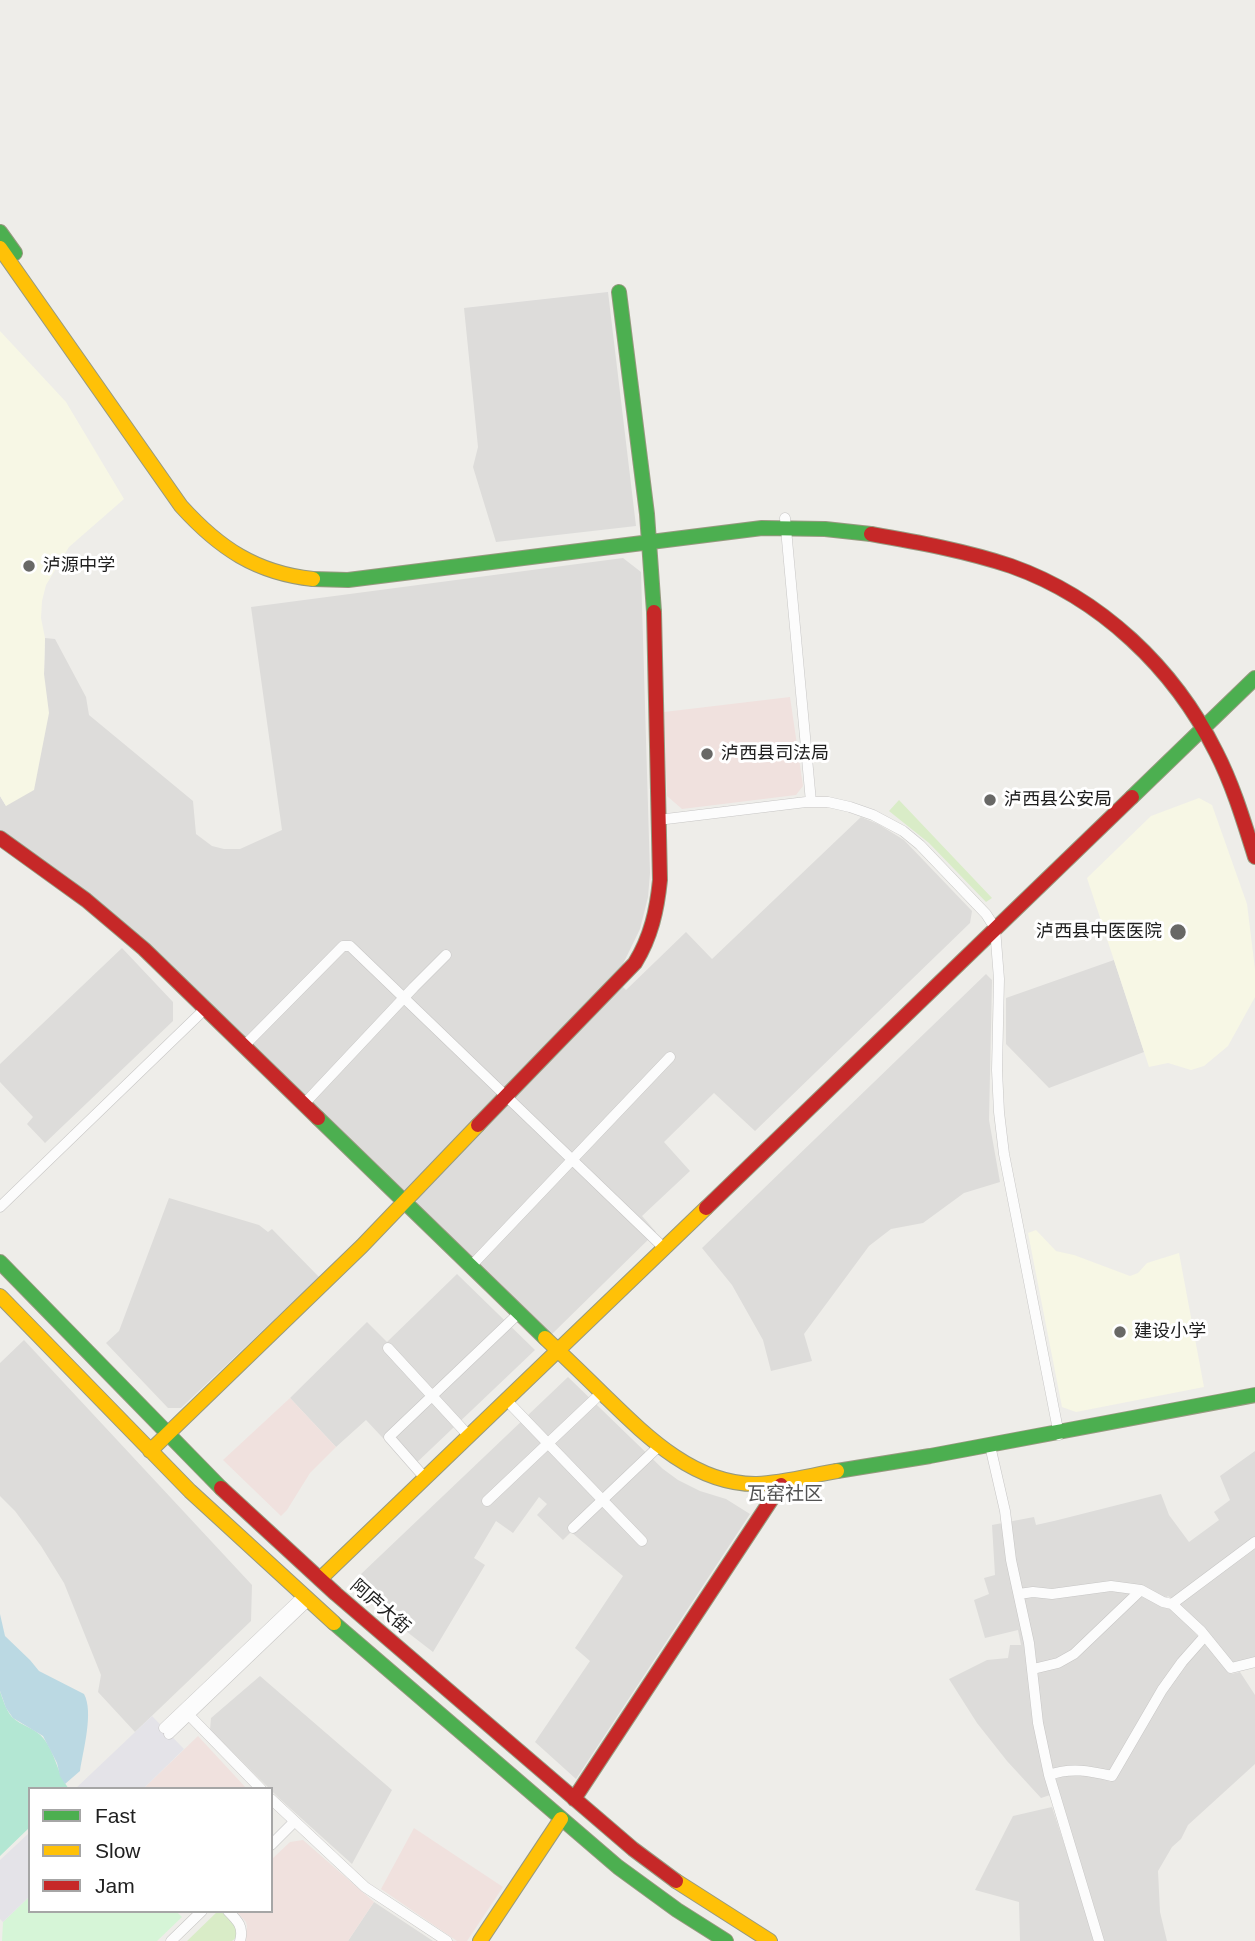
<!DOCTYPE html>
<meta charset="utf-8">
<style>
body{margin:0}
#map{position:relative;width:1255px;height:1941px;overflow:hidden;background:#eeede9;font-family:Helvetica,sans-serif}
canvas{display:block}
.legend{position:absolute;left:28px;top:1787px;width:245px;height:126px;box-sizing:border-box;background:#fff;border:2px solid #a6a6a6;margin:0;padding:9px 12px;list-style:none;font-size:21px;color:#202020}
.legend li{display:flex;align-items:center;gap:14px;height:35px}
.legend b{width:35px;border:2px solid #a6a6a6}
</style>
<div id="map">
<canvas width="1255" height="1941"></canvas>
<ul class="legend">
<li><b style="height:9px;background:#4caf50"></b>Fast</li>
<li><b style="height:9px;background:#ffc107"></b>Slow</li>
<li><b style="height:9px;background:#c62828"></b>Jam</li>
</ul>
</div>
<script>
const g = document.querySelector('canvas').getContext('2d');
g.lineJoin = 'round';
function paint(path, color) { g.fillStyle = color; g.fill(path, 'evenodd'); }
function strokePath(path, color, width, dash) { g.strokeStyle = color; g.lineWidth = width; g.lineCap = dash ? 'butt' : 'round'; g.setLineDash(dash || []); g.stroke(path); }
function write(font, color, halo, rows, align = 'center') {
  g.font = font + ' Helvetica,"Noto Sans SC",sans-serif'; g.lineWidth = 6; g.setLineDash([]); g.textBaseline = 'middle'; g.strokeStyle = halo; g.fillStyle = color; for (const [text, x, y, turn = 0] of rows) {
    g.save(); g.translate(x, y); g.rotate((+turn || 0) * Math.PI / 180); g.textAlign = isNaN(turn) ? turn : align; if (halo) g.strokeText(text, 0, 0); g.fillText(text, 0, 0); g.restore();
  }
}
paint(new Path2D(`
 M 608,292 L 636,526 L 496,542 L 473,467 L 478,447 L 464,308 Z
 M 623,558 L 641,572 L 650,873 L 648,897 L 640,929 L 622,966 L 599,994 L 406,1194 L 172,969 L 72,880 L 0,830 L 0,796 L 6,806 L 44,674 L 45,638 L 55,639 L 86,697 L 89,715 L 193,801 L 196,834 L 212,846 L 224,849 L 240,849 L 282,830 L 251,607 Z
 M 861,817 L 878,824 L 904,840 L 972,911 L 970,923 L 755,1131 L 714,1093 L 664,1142 L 690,1171 L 642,1216 L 656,1232 L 552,1334 L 416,1204 L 418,1196 L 620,984 L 626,990 L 686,932 L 712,959 Z
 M 122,948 L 173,1002 L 173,1021 L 45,1143 L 27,1124 L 33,1117 L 0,1082 L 0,1064 Z
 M 1114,960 L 1144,1052 L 1049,1088 L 1006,1044 L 1006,998 Z
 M 986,974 L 992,980 L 989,1120 L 1000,1182 L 964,1193 L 923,1223 L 891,1229 L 869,1246 L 804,1334 L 812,1361 L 771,1371 L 763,1340 L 732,1285 L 702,1248 Z
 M 169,1198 L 259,1225 L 268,1232 L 272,1229 L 319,1277 L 181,1408 L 168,1408 L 106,1343 L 119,1331 Z
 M 457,1274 L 535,1350 L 411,1468 L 366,1420 L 336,1447 L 290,1398 L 367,1322 L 387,1342 Z
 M 24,1340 L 252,1585 L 251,1621 L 135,1732 L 98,1692 L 101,1675 L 64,1583 L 41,1546 L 15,1511 L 0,1496 L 0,1363 Z
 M 568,1377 L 663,1469 L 678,1480 L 700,1491 L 726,1499 L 750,1514 L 576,1779 L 535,1742 L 590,1661 L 575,1648 L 623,1576 L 571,1532 L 563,1540 L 537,1515 L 547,1504 L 539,1497 L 513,1533 L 496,1521 L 474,1558 L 485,1565 L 433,1652 L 367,1601 L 361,1592 L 360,1575 Z
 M 1255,1451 L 1255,1658 L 1232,1665 L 1197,1622 L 1168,1596 L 1165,1599 L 1231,1674 L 1240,1672 L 1255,1695 L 1255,1764 L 1188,1825 L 1181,1839 L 1172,1847 L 1158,1871 L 1160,1912 L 1167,1941 L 1102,1941 L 1056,1793 L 1041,1798 L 1007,1761 L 977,1723 L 949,1679 L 987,1660 L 1008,1658 L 1010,1645 L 1021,1645 L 1018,1630 L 985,1638 L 974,1600 L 989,1594 L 984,1578 L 995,1575 L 992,1525 L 1034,1517 L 1036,1525 L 1054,1521 L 1161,1494 L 1169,1515 L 1189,1542 L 1219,1520 L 1214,1512 L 1230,1500 L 1220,1476 Z
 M 260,1676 L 392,1790 L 352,1864 L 281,1800 L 210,1730 L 211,1718 Z
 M 1052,1807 L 1096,1941 L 1020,1941 L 1019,1902 L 975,1890 L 1013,1816 Z
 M 374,1902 L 433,1941 L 348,1941 Z`), '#dddcda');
paint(new Path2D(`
 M 790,697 L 803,786 L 796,795 L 682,809 L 667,796 L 664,712 Z
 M 290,1398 L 336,1447 L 310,1473 L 287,1510 L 281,1516 L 223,1460 Z
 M 198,1736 L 247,1789 L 143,1789 Z
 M 414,1828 L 503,1887 L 467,1941 L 457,1941 L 381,1889 Z
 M 303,1840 L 374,1902 L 348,1941 L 245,1941 L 247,1926 L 246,1922 L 236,1911 L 271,1911 L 271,1860 L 290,1842 Z`), '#f0e1de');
paint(new Path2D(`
 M 0,331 L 66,402 L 124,499 L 69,547 L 46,585 L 42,601 L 41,618 L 45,638 L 44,674 L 49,713 L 34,790 L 6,806 L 0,796 Z
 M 1199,798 L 1212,805 L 1247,904 L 1255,969 L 1255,997 L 1228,1046 L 1204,1066 L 1191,1070 L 1168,1063 L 1149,1067 L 1087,878 L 1151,816 Z
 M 1036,1230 L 1056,1251 L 1074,1255 L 1130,1276 L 1138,1273 L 1147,1263 L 1179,1253 L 1204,1387 L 1076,1412 L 1062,1407 L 1028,1233 Z`), '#f7f7e5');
paint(new Path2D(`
 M 899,800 L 992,898 L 986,902 L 929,843 L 889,811 Z
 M 218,1911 L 221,1911 L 237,1928 L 237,1937 L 232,1941 L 187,1941 Z`), '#d9ecc7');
paint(new Path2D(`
 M 30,1896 L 30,1911 L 176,1911 L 182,1917 L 157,1941 L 2,1941 L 3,1922 Z`), '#d6f5d7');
paint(new Path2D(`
 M 0,1691 C 3,1700 6,1710 12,1717 C 21,1726 36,1728 44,1739 C 56,1754 57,1774 69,1789 L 30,1789 L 30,1827 L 0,1856 Z`), '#b3e7d3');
paint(new Path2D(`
 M 152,1716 L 184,1749 L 143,1789 L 75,1789 Z
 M 30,1832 L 30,1896 L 3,1922 L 0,1919 L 0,1860 Z`), '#e4e3e8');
paint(new Path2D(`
 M 0,1614 L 5,1636 L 30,1660 L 39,1671 L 84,1694 C 94,1712 83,1751 80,1771 L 65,1784 L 60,1776 L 57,1763 L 43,1736 L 13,1718 L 6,1708 L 0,1691 Z`), '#bbd9e3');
const street = new Path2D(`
 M 785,518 L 811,802
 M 658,820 L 806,802 L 828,802 L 850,807 L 873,815 L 903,831 L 920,845 L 986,914 L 995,928 L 999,979 L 997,1070 L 999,1112 L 1004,1154 L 1059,1435
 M 244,1046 L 343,946 L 350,946 L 664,1248
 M 304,1104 L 414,987 L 446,955
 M 0,1207 L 206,1008
 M 472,1265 L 670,1057
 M 388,1348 L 469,1436
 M 512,1406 L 642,1541
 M 991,1450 L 1005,1511 L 1011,1560 L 1029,1643 L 1038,1723 L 1049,1775 L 1099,1941
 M 425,1478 L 389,1437 L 516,1316
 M 487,1501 L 598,1396
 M 573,1528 L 655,1450
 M 1019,1594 L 1033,1592 L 1052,1594 L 1111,1586 L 1141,1590 L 1163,1602 L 1172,1604 L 1255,1542
 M 1172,1604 L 1201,1631 L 1231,1668 L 1255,1662
 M 1033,1669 L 1058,1663 L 1074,1654 L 1141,1590
 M 186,1712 L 261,1789
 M 164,1728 L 303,1596
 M 169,1734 L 308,1601
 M 1049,1775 C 1071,1767 1090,1771 1112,1776 L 1162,1690 L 1182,1662 L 1205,1636
 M 271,1799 L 365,1887 L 447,1941
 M 271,1845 L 294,1822
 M 228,1911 C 238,1921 244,1927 240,1941
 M 171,1941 L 202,1911`);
const fast = new Path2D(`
 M 0,232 L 15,253
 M 619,292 L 647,514 L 654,612
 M 313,579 L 348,580 L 762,528 L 825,529 L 871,534
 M 1132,797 L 1255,678
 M 318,1118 L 545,1338
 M 0,1262 L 221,1488
 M 837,1471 L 930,1456 L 1255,1395
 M 334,1623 L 618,1867 L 677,1910 L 726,1941`);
const slow = new Path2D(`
 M 0,248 L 181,506 C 219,548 256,573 313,579
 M 0,1296 L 190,1491 L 334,1623
 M 545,1338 C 566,1358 587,1378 607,1398 C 648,1438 696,1485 757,1484 C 781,1483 813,1475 837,1471
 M 150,1451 L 362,1246 L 478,1125
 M 320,1579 L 706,1208
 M 676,1881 L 770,1941
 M 480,1941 L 561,1819`);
const jam = new Path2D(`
 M 871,534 C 917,542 966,551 1011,566 C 1101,598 1174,668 1216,752 C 1233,785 1244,822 1255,857
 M 0,838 L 86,900 L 144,949 L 318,1118
 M 478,1125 L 635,963 C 651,937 657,910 660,880 L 654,612
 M 706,1208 L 1132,797
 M 221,1488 L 336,1594 L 633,1849 L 676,1881
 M 574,1799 L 781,1485`);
strokePath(street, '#c7c6c5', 11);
strokePath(fast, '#96997f', 16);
strokePath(slow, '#96997f', 16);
strokePath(jam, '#96997f', 16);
strokePath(street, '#fcfcfc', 10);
strokePath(fast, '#4caf50', 14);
strokePath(slow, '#ffc107', 14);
strokePath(jam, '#c62828', 14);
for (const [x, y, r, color] of [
 [29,566,7,"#686866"],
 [707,754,7,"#686866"],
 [990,800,7,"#686866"],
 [1178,932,9,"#686866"],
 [1120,1332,7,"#686866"]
]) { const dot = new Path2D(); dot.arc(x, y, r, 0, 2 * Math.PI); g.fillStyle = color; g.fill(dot); strokePath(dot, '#fff', 2.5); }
write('18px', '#202020', '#fff', [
 ["泸源中学",43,566],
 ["泸西县司法局",721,754],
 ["泸西县公安局",1004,800],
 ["泸西县中医医院",1162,932,"right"],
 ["建设小学",1134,1332]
], 'left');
write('18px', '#202020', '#fff', [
 ["阿庐大街",380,1607,41]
]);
write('19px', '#535353', '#fff', [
 ["瓦窑社区",785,1495]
]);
</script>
